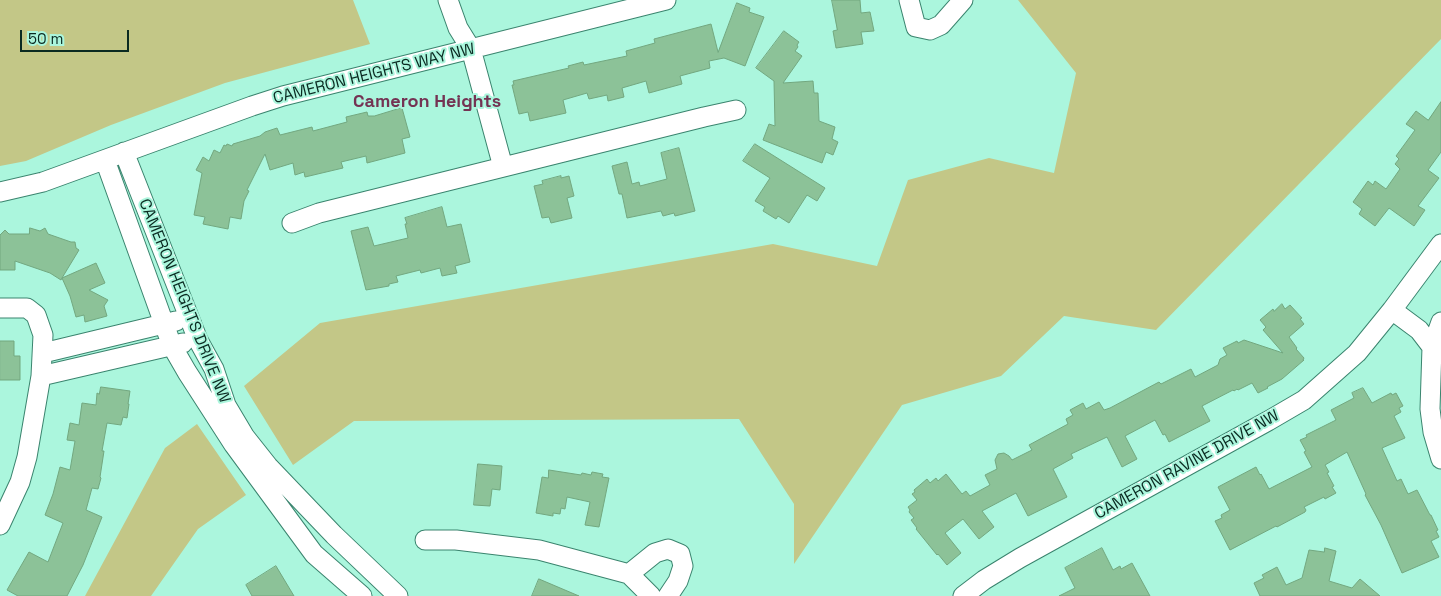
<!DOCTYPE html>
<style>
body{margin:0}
#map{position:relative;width:1441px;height:596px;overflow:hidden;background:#abf6dd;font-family:"Space Grotesk",sans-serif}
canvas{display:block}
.scale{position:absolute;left:20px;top:30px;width:109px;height:22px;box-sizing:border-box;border:2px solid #0a2a21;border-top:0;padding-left:6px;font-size:15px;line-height:18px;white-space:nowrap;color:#0a2a21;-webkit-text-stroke:4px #abf6dd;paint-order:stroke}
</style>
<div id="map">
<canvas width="1441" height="596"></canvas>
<div class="scale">50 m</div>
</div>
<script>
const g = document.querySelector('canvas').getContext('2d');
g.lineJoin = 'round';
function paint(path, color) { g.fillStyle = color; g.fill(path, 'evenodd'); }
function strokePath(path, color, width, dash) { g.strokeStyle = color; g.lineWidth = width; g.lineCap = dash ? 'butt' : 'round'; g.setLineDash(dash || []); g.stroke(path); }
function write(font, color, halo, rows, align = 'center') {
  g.font = font + ' "Space Grotesk",sans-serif'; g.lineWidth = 4; g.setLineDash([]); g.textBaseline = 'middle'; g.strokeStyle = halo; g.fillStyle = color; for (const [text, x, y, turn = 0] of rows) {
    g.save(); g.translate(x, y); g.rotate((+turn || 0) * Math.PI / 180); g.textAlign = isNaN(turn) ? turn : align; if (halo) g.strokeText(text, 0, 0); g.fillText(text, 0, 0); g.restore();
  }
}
paint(new Path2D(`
 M 0,0 L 353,0 L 370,44 L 225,83 L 111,125 L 26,161 L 0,166 Z
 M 1018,0 L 1441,0 L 1441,39 L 1156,330 L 1064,316 L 1001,376 L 902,405 L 794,564 L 794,504 L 739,419 L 354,421 L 293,465 L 244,386 L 320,323 L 773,244 L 877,266 L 908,180 L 989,158 L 1054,173 L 1076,73 Z
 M 197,424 L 246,495 L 198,529 L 151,596 L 85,596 L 165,448 Z`), '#c3c787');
const building = new Path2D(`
 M 832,0 L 860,0 L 861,13 L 870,12 L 874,31 L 861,32 L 863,44 L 836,48 L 833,31 L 837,30 Z
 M 737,3 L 750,8 L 749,12 L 764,17 L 745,66 L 724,58 L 709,61 L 710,68 L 680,76 L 682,84 L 649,93 L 646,81 L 622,88 L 624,97 L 608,101 L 607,95 L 589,99 L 587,93 L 563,100 L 566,113 L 530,121 L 528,112 L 519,114 L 512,85 L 514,85 L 513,81 L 569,68 L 568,66 L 583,62 L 584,65 L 627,56 L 626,51 L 655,43 L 654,39 L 711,24 L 718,52 Z
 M 784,31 L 799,42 L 797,45 L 798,47 L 795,51 L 802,56 L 783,83 L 813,81 L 814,93 L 818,93 L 819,121 L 835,127 L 832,139 L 838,142 L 833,155 L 826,152 L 822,163 L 763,140 L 769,124 L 775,126 L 774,81 L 756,68 Z
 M 1441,102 L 1441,152 L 1428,170 L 1439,178 L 1418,206 L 1425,210 L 1414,226 L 1389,208 L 1375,226 L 1359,214 L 1362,209 L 1353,202 L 1368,181 L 1373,185 L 1375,181 L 1386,189 L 1400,169 L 1395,164 L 1399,159 L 1396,156 L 1415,130 L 1406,124 L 1416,111 L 1428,120 Z
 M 402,108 L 410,137 L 402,139 L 405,153 L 367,163 L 366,156 L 341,162 L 343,168 L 305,177 L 304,172 L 295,175 L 293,163 L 270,170 L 265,154 L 247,190 L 249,191 L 244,201 L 241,219 L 230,217 L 228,229 L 203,224 L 205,217 L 194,215 L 202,173 L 196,170 L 203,157 L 209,161 L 214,150 L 220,153 L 224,145 L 226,146 L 227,144 L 232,146 L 233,144 L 260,136 L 265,132 L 277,128 L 280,135 L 312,127 L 313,131 L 347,122 L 346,117 L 367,112 L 368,116 L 374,116 Z
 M 755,144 L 825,188 L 817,201 L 807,195 L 789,223 L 778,216 L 776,219 L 763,211 L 765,207 L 755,201 L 770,178 L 743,161 Z
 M 679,148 L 695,211 L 675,216 L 674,213 L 663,216 L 661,211 L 627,218 L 622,194 L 619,194 L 612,166 L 627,162 L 632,184 L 639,182 L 640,186 L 667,179 L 661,153 Z
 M 561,176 L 561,178 L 569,176 L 574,196 L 567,198 L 572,218 L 551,223 L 549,217 L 542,218 L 534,186 L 543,184 L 542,181 Z
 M 442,207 L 447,227 L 461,224 L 470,262 L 455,266 L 457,273 L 442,276 L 440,268 L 421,273 L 420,270 L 396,276 L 398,282 L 389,284 L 389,286 L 366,290 L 351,231 L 368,227 L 374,246 L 408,238 L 405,224 L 407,224 L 405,218 Z
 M 30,228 L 40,231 L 45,228 L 48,234 L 71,242 L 75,242 L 76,248 L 79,250 L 62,278 L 96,263 L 105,283 L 89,290 L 108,300 L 104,306 L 107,316 L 85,322 L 84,315 L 76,317 L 70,296 L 62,278 L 61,280 L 50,273 L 15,261 L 15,270 L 0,270 L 0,235 L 5,230 L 9,234 L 29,234 Z
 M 1282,304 L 1285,309 L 1290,305 L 1302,318 L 1300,319 L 1304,324 L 1289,337 L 1297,348 L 1296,349 L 1304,358 L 1303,360 L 1304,360 L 1282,379 L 1267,387 L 1268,388 L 1258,393 L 1252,383 L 1238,390 L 1237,389 L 1234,391 L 1233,390 L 1202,406 L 1210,421 L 1169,442 L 1165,434 L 1163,435 L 1155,420 L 1125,436 L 1137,459 L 1122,467 L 1107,437 L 1071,454 L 1073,458 L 1053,469 L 1067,497 L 1028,516 L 1016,493 L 982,511 L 994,527 L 979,539 L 963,519 L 945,533 L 961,553 L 947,565 L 938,554 L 937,555 L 916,529 L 917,528 L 911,520 L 914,518 L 909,512 L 910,510 L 908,507 L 917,500 L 912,494 L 915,492 L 914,490 L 927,479 L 930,483 L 936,478 L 938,481 L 946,474 L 962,494 L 966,491 L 970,496 L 990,485 L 985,475 L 997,469 L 995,460 L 998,454 L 1004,453 L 1009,456 L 1012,460 L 1032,450 L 1029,445 L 1068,424 L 1066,419 L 1073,415 L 1070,410 L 1083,403 L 1086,409 L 1099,402 L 1104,410 L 1110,408 L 1159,382 L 1161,384 L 1191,369 L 1195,377 L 1218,365 L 1220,359 L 1227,355 L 1223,348 L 1237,341 L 1238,343 L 1244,340 L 1283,353 L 1263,330 L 1266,327 L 1260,320 L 1273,309 L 1274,311 Z
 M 0,341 L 14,341 L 14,356 L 20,356 L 20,380 L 0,380 Z
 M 101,387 L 130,391 L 128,404 L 129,404 L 127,418 L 123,417 L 121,425 L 107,423 L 102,451 L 104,451 L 100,477 L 101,478 L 98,489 L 92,488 L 86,510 L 102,517 L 83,565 L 67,596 L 18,596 L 7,590 L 29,552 L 48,562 L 63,523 L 45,515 L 53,494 L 60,467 L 70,470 L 75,441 L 67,440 L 70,423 L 79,425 L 82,403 L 96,405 L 97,393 L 99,394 Z
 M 1363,388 L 1372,403 L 1391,393 L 1392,395 L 1396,393 L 1403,406 L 1399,408 L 1401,412 L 1394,416 L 1405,438 L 1382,448 L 1397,481 L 1401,479 L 1408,494 L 1417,490 L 1430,515 L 1431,515 L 1438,530 L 1436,531 L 1439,537 L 1431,541 L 1439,557 L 1402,573 L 1381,525 L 1365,495 L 1366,494 L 1347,452 L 1325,465 L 1329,472 L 1327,473 L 1334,486 L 1332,487 L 1336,493 L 1325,499 L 1324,497 L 1304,507 L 1306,510 L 1305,512 L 1277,527 L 1276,526 L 1230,550 L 1215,521 L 1222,518 L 1221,515 L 1230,510 L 1218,487 L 1256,467 L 1260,475 L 1261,474 L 1269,489 L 1312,467 L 1304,452 L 1306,451 L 1300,440 L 1307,437 L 1306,435 L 1336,420 L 1331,410 L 1354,398 L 1352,393 Z
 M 478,464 L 502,466 L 500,490 L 492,489 L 490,506 L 474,505 Z
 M 549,470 L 581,475 L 582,473 L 591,475 L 592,472 L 603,474 L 602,477 L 609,478 L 599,527 L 585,525 L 590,502 L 567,497 L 565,509 L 561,508 L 560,514 L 553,513 L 553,516 L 536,513 L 542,477 L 548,478 Z
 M 1102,548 L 1113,570 L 1120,566 L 1121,569 L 1132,563 L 1150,596 L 1059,596 L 1075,588 L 1065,568 Z
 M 1325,548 L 1336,551 L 1329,581 L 1352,588 L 1360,579 L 1380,596 L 1260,596 L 1254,583 L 1264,578 L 1262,575 L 1277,567 L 1286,585 L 1302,578 L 1309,550 L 1324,552 Z
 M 276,566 L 294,596 L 252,596 L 246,585 Z
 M 539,579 L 579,596 L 532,596 Z`);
paint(building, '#8cc298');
strokePath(building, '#72a77f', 1);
const minor = new Path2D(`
 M 448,0 L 458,28 L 471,49 L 503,167
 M 909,0 L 916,27 L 930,30 L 941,25 L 963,0
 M 124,152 L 198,340 L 214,369 L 226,405 L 245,437 L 268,466 L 334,535 L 398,596
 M 105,160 L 172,346 L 187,372 L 234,445 L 314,554 L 362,596
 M 0,192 L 43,182 L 252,106 L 283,96 L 666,0
 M 292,223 L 319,213 L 704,117 L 736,110
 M 0,308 L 27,308 L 36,315 L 43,335 L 41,376 L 27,457 L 20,482 L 0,525
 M 1392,310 L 1419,330 L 1432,347
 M 1441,322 L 1432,347 L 1430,409 L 1433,432 L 1441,459
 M 43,353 L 176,321
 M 41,376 L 183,343
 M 425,540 L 456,540 L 539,550 L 629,574 L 651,596
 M 629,574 L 655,553 L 668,549 L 680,554 L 683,566 L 678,581 L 668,596
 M 963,596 L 984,580 L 1020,558 L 1268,421 L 1304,400 L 1357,353 L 1392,310 L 1441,244`);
strokePath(minor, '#3a846e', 21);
strokePath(minor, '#fff', 19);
write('16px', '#0a2a21', '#abf6dd', [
 ["CAMERON HEIGHTS WAY NW",374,74,-14],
 ["CAMERON HEIGHTS DRIVE NW",184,301,68],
 ["CAMERON RAVINE DRIVE NW",1187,465,-29]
]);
write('bold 18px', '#743353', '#abf6dd', [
 ["Cameron Heights",427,102]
]);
</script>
